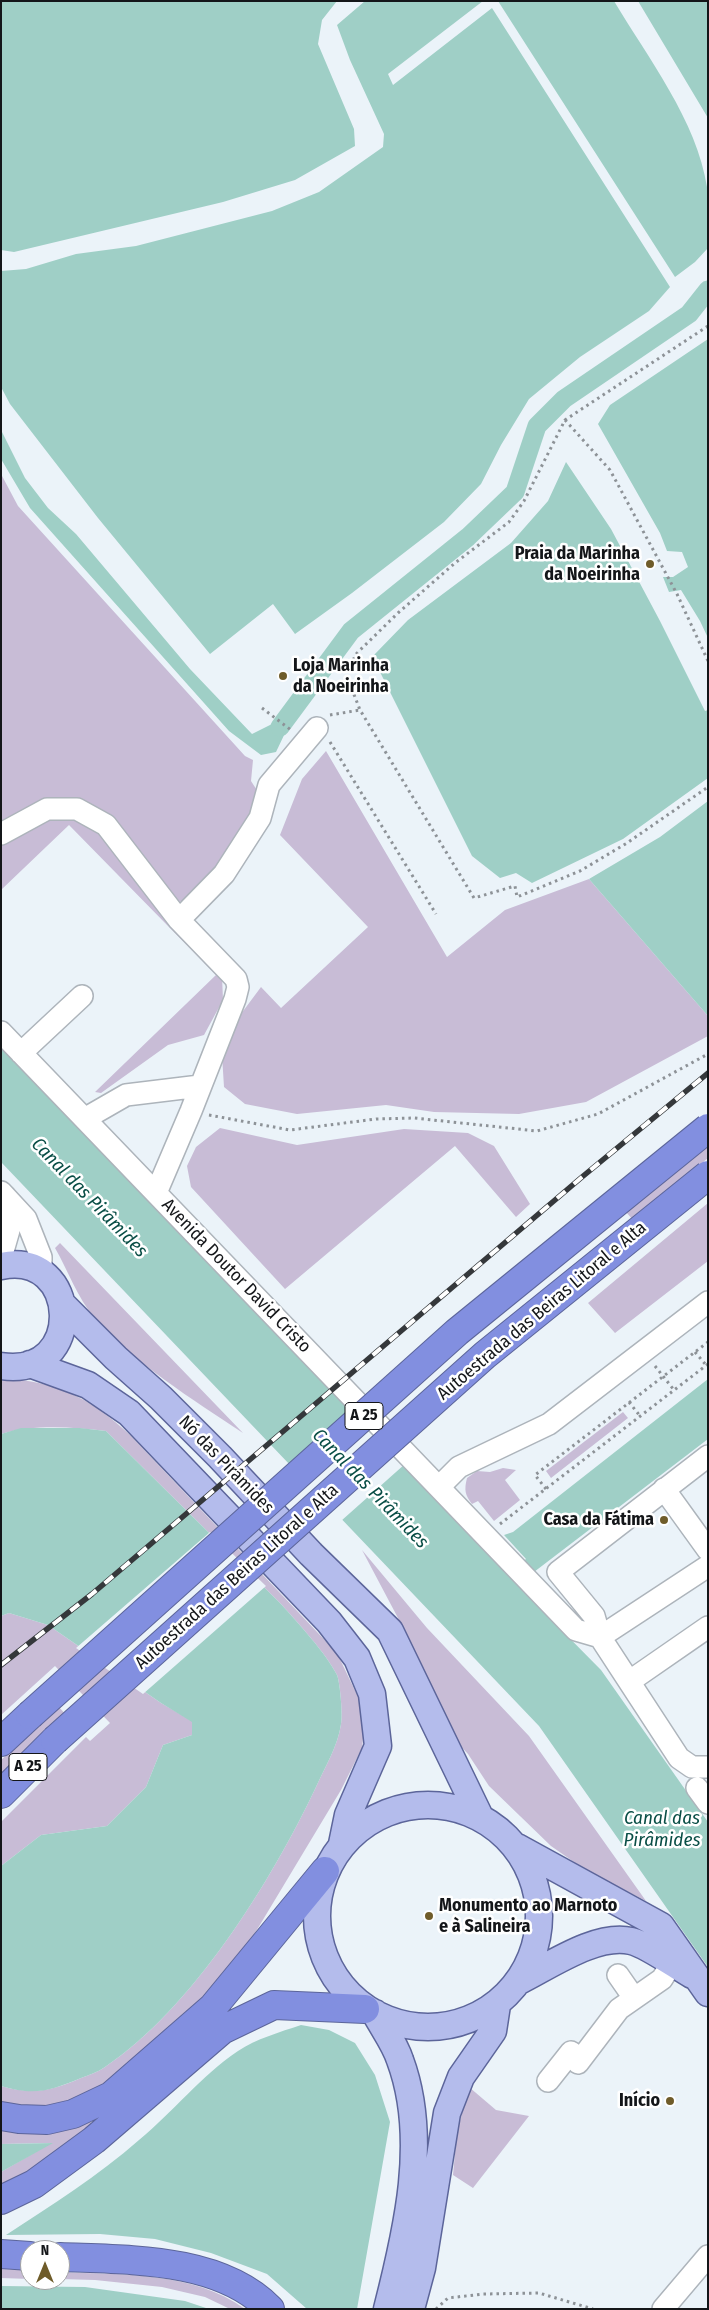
<!DOCTYPE html>
<meta charset="utf-8">
<style>
body{margin:0}
#map{position:relative;width:709px;height:2310px;overflow:hidden;background:#ebf3f9;font-family:"Fira Sans Condensed",sans-serif}
canvas{display:block}
.frame{position:absolute;inset:0;border:2px solid #141619;pointer-events:none}
.north{position:absolute;left:20px;top:2240px;width:50px;height:50px;box-sizing:border-box;background:#fff;border:1px solid #a1a2a3;border-radius:50%;rotate:0deg;font-size:14px;font-weight:700;line-height:20px;text-align:center;color:#141619}
.north::after{content:'';display:block;margin:auto;width:18px;height:22px;background:#6f5c2a;clip-path:polygon(50% 0,100% 100%,50% 72%,0 100%)}
</style>
<div id="map">
<canvas width="709" height="2310"></canvas>
<div class="frame"></div>
<div class="north">N</div>
</div>
<script>
const g = document.querySelector('canvas').getContext('2d');
g.lineJoin = 'round';
function paint(path, color) { g.fillStyle = color; g.fill(path, 'evenodd'); }
function strokePath(path, color, width, dash) { g.strokeStyle = color; g.lineWidth = width; g.lineCap = dash ? 'butt' : 'round'; g.setLineDash(dash || []); g.stroke(path); }
function write(font, color, halo, rows, align = 'center') {
  g.font = font + ' "Fira Sans Condensed",sans-serif'; g.lineWidth = 5; g.setLineDash([]); g.textBaseline = 'middle'; g.strokeStyle = halo; g.fillStyle = color; for (const [text, x, y, turn = 0] of rows) {
    g.save(); g.translate(x, y); g.rotate((+turn || 0) * Math.PI / 180); g.textAlign = isNaN(turn) ? turn : align; if (halo) g.strokeText(text, 0, 0); g.fillText(text, 0, 0); g.restore();
  }
}
paint(new Path2D(`
 M 1,474 L 18,506 L 245,756 L 253,760 L 251,781 L 262,798 L 231,856 L 188,899 L 178,902 L 80,805 L 1,823 Z
 M 326,751 L 447,957 L 505,910 L 589,879 L 708,1016 L 708,1036 L 586,1102 L 519,1114 L 434,1112 L 386,1105 L 297,1114 L 245,1104 L 224,1087 L 222,1055 L 232,1026 L 261,987 L 281,1008 L 368,927 L 280,835 L 302,779 Z
 M 67,815 L 106,836 L 222,976 L 223,1000 L 204,1035 L 168,1045 L 101,1093 L 95,1092 L 216,975 L 69,825 L 1,890 L 1,843 L 42,819 Z
 M 220,1128 L 297,1145 L 404,1129 L 468,1133 L 494,1146 L 530,1204 L 516,1217 L 455,1146 L 285,1289 L 191,1187 L 187,1166 L 196,1147 Z
 M 708,1145 L 708,1158 L 633,1220 L 626,1212 Z
 M 708,1203 L 708,1261 L 615,1333 L 588,1303 Z
 M 60,1243 L 243,1433 C 191,1398 136,1365 95,1318 C 77,1298 68,1270 55,1248 Z
 M 16,1379 C 66,1386 93,1401 130,1435 L 337,1653 L 360,1701 L 364,1729 L 362,1748 L 341,1790 L 258,1928 L 245,1949 L 211,1991 L 104,2084 L 71,2100 L 41,2107 L 15,2107 L 1,2104 L 1,2086 C 33,2095 51,2091 81,2078 C 89,2075 98,2072 105,2067 C 193,2008 271,1882 316,1787 C 325,1767 338,1746 341,1724 C 343,1716 340,1682 337,1675 C 326,1653 298,1623 281,1604 L 106,1431 C 72,1427 35,1424 1,1434 L 1,1381 Z
 M 623,1412 L 628,1418 L 551,1478 L 546,1471 Z
 M 503,1468 L 516,1470 L 505,1480 L 520,1500 L 494,1521 L 478,1501 L 472,1504 C 465,1495 464,1490 467,1478 L 477,1471 L 490,1472 Z
 M 362,1550 L 427,1628 L 529,1736 L 646,1901 L 584,1869 L 551,1846 L 489,1786 L 468,1754 L 454,1739 L 424,1680 L 398,1618 Z
 M 9,1613 L 48,1625 L 161,1703 L 192,1721 L 192,1735 L 163,1745 L 146,1787 L 107,1826 L 41,1835 L 1,1866 L 1,1822 L 86,1737 L 90,1741 L 110,1723 L 55,1666 L 1,1715 L 1,1616 Z
 M 59,1707 L 66,1715 L 1,1777 L 1,1760 Z
 M 469,2087 L 496,2110 L 529,2116 L 473,2188 L 453,2175 L 457,2132 Z
 M 91,2120 L 91,2123 L 96,2124 L 1,2190 L 1,2172 L 51,2143 L 1,2144 L 1,2126 Z
 M 1,2269 L 30,2270 L 30,2279 L 1,2278 Z
 M 60,2272 C 123,2275 192,2271 245,2309 L 230,2309 L 205,2297 L 162,2287 L 95,2280 L 60,2279 Z`), '#c8bcd6');
paint(new Path2D(`
 M 1,1 L 337,1 L 322,20 L 318,44 L 354,129 L 355,146 L 295,180 L 223,202 L 14,252 L 1,250 Z
 M 365,1 L 483,1 L 388,74 L 393,85 L 492,8 L 670,287 L 649,311 L 580,357 L 529,399 L 501,445 L 481,484 L 444,522 L 352,593 L 295,634 L 273,604 L 210,654 L 98,518 L 10,404 L 1,387 L 1,271 L 26,269 L 76,254 L 136,246 L 272,211 L 319,192 L 383,147 L 384,134 L 350,60 L 337,25 Z
 M 498,1 L 614,1 C 648,58 697,121 707,187 C 709,206 708,228 708,248 L 695,262 L 675,277 Z
 M 638,1 L 708,1 L 708,118 Z
 M 708,339 L 708,638 L 700,621 L 681,590 L 669,592 L 663,577 L 673,577 L 688,567 L 682,552 L 667,551 L 660,533 L 598,424 L 610,405 Z
 M 1,430 L 25,478 L 48,508 L 76,534 L 190,669 L 252,734 L 274,723 L 286,731 L 276,752 L 261,755 L 229,731 L 30,508 L 1,459 Z
 M 566,462 L 611,529 L 660,621 L 705,711 L 708,710 L 708,778 L 623,839 L 532,883 L 516,873 L 500,878 L 472,856 L 380,672 L 374,655 L 408,620 L 511,543 L 548,501 Z
 M 708,801 L 708,1016 L 589,879 L 660,837 Z
 M 1,1048 L 507,1574 L 526,1559 L 504,1535 L 513,1532 L 708,1379 L 708,1439 L 517,1585 L 601,1670 L 708,1822 L 708,1967 L 539,1726 L 1,1162 Z
 M 21,1428 L 80,1428 L 106,1431 L 281,1604 C 298,1623 326,1653 337,1675 C 340,1682 343,1716 341,1724 C 338,1746 325,1767 316,1787 C 271,1882 193,2008 105,2067 C 98,2072 89,2075 81,2078 C 50,2091 34,2096 1,2086 L 1,1866 L 41,1835 L 107,1826 L 146,1787 L 163,1745 L 192,1735 L 192,1722 L 161,1703 L 48,1625 L 9,1613 L 1,1616 L 1,1434 Z
 M 301,2025 L 329,2030 L 355,2043 L 375,2075 L 390,2122 L 357,2309 L 307,2309 L 267,2274 L 211,2253 L 155,2239 L 100,2234 L 6,2235 C 52,2205 98,2176 139,2140 C 173,2112 201,2076 238,2051 C 256,2039 280,2032 301,2025 Z
 M 53,2143 L 1,2172 L 1,2144 Z
 M 1,2286 L 85,2287 L 185,2301 L 209,2309 L 1,2309 Z`), '#9fcfc6');
paint(new Path2D(`
 M 352,1408 L 405,1464 L 341,1521 L 287,1465 Z
 M 210,1532 L 266,1586 L 143,1694 L 76,1648 Z`), '#ebf3f9');
strokePath(new Path2D(`
 M 280,727 L 351,631 L 468,537 L 515,492 L 537,426 L 564,399 L 689,314 L 708,290`), '#9fcfc6', 19);
const minor = new Path2D(`
 M 1,834 L 47,809 L 77,809 L 106,825 L 179,920 L 236,979 L 238,987 L 235,999 L 191,1111 L 156,1193
 M 179,920 L 224,874 L 260,818 L 269,785 L 317,728
 M 1,1032 L 576,1630 L 600,1637
 M 21,1053 L 82,996
 M 86,1118 L 126,1095 L 200,1086
 M 1,1192 L 26,1219 L 41,1257 L 41,1272
 M 1,1258 L 9,1230 L 5,1196
 M 708,1456 L 558,1572 L 594,1616 L 600,1637 L 679,1758 L 692,1767 L 708,1767
 M 439,1487 L 459,1467 L 549,1424 L 708,1302
 M 664,1489 L 708,1550
 M 600,1637 L 708,1566
 M 630,1681 L 708,1627
 M 697,1788 L 708,1803
 M 618,1975 L 634,1998
 M 578,2063 L 619,2009 L 662,1979 L 667,1971 L 667,1960
 M 548,2081 L 571,2052 L 581,2059
 M 663,2309 L 708,2256`);
const major = new Path2D(`
 M 1,1266 C 80,1249 87,1379 1,1366
 M 63,1305 L 116,1358 L 161,1398 L 220,1457 L 311,1554 L 390,1631 L 480,1817
 M 30,1364 L 88,1385 L 129,1413 L 329,1622 L 357,1658 L 372,1694 L 378,1746 L 348,1815 L 342,1844
 M317 1916a111 111 0 1 1 222 0a111 111 0 1 1-222 0Z
 M 517,1847 L 661,1926 L 708,1993
 M 521,1980 C 551,1965 597,1933 631,1941 C 648,1945 676,1966 692,1975
 M 375,2013 C 383,2028 395,2044 400,2060 C 429,2138 407,2231 387,2309
 M 411,2309 L 422,2268 L 447,2113 L 461,2077 L 493,2031 L 497,2005`);
const highway = new Path2D(`
 M 1,1742 L 30,1715
 M 1,1794 L 55,1740
 M 1,2116 L 19,2119 L 47,2120 L 73,2114 L 111,2096 L 213,2007 L 325,1871
 M 1,2200 L 34,2184 L 94,2140 L 222,2030 L 274,2005 L 365,2009
 M 1,2254 L 30,2256
 M 60,2257 C 128,2260 219,2257 270,2309`);
strokePath(minor, '#adb4bb', 24);
strokePath(major, '#5c659a', 29);
strokePath(highway, '#5c659a', 30);
strokePath(new Path2D(`
 M 708,326 L 565,420 L 524,501 L 509,522 L 455,563 L 398,613 L 355,655 L 348,679 L 360,710 L 474,898 L 515,886 L 517,897 L 580,871 L 627,843 L 708,787
 M 565,420 L 610,470 L 677,594 L 708,661
 M 262,708 L 291,730
 M 330,715 L 360,710
 M 330,742 L 436,914
 M 209,1115 L 290,1130 L 376,1119 L 414,1118 L 537,1131 L 598,1114 L 708,1054
 M 695,1352 L 706,1365
 M 655,1366 L 674,1390
 M 629,1402 L 640,1416
 M 546,1489 L 535,1475 L 708,1342
 M 500,1524 L 708,1364
 M 436,2309 L 448,2298 L 483,2294 L 539,2293 L 593,2309`), '#8d9297', 3, [2.5, 4]);
strokePath(minor, '#fff', 21);
strokePath(major, '#b4bcec', 26);
strokePath(highway, '#828fe0', 28);
const rail = new Path2D(`
 M 1,1665 L 92,1594 L 582,1177 L 708,1073`);
strokePath(rail, '#35383b', 5.5);
strokePath(rail, '#fff', 4, [11]);
const highwayBridge = new Path2D(`
 M 30,1715 L 457,1332 L 708,1128
 M 55,1740 L 485,1355 L 708,1175`);
strokePath(highwayBridge, '#5c659a', 30, []);
strokePath(highwayBridge, '#828fe0', 28);
for (const [x, y, r, color] of [
 [650,564,5,"#6f5c2a"],
 [283,676,5,"#6f5c2a"],
 [664,1520,5,"#6f5c2a"],
 [429,1916,5,"#6f5c2a"],
 [670,2101,5,"#6f5c2a"]
]) { const dot = new Path2D(); dot.arc(x, y, r, 0, 2 * Math.PI); g.fillStyle = color; g.fill(dot); strokePath(dot, '#fff', 2); }
for (const [x, y, w] of [
 [364,1416,38],
 [28,1767,38]
]) { const box = new Path2D(); box.roundRect(x - w / 2, y - 13.5, w, 27, 4); g.fillStyle = '#fff'; g.fill(box); strokePath(box, '#141619', 1); }
write('bold 16px', '#141619', null, [
 ["A 25",364,1416],
 ["A 25",28,1767]
]);
write('bold 18px', '#141619', '#fff', [
 ["Praia da Marinha",640,554],
 ["da Noeirinha",640,575],
 ["Loja Marinha",293,666,"left"],
 ["da Noeirinha",293,687,"left"],
 ["Casa da Fátima",654,1520],
 ["Monumento ao Marnoto",439,1906,"left"],
 ["e à Salineira",439,1927,"left"],
 ["Início",660,2101]
], 'right');
write('18px', '#141619', '#fff', [
 ["Avenida Doutor David Cristo",236,1276,46],
 ["Autoestrada das Beiras Litoral e Alta",542,1311,-40],
 ["Nó das Pirâmides",226,1465,46],
 ["Autoestrada das Beiras Litoral e Alta",237,1577,-42]
]);
write('italic 19px', '#094e46', '#fff', [
 ["Canal das Pirâmides",89,1198,46],
 ["Canal das Pirâmides",370,1489,46],
 ["Canal das",662,1819],
 ["Pirâmides",662,1841]
]);
</script>
